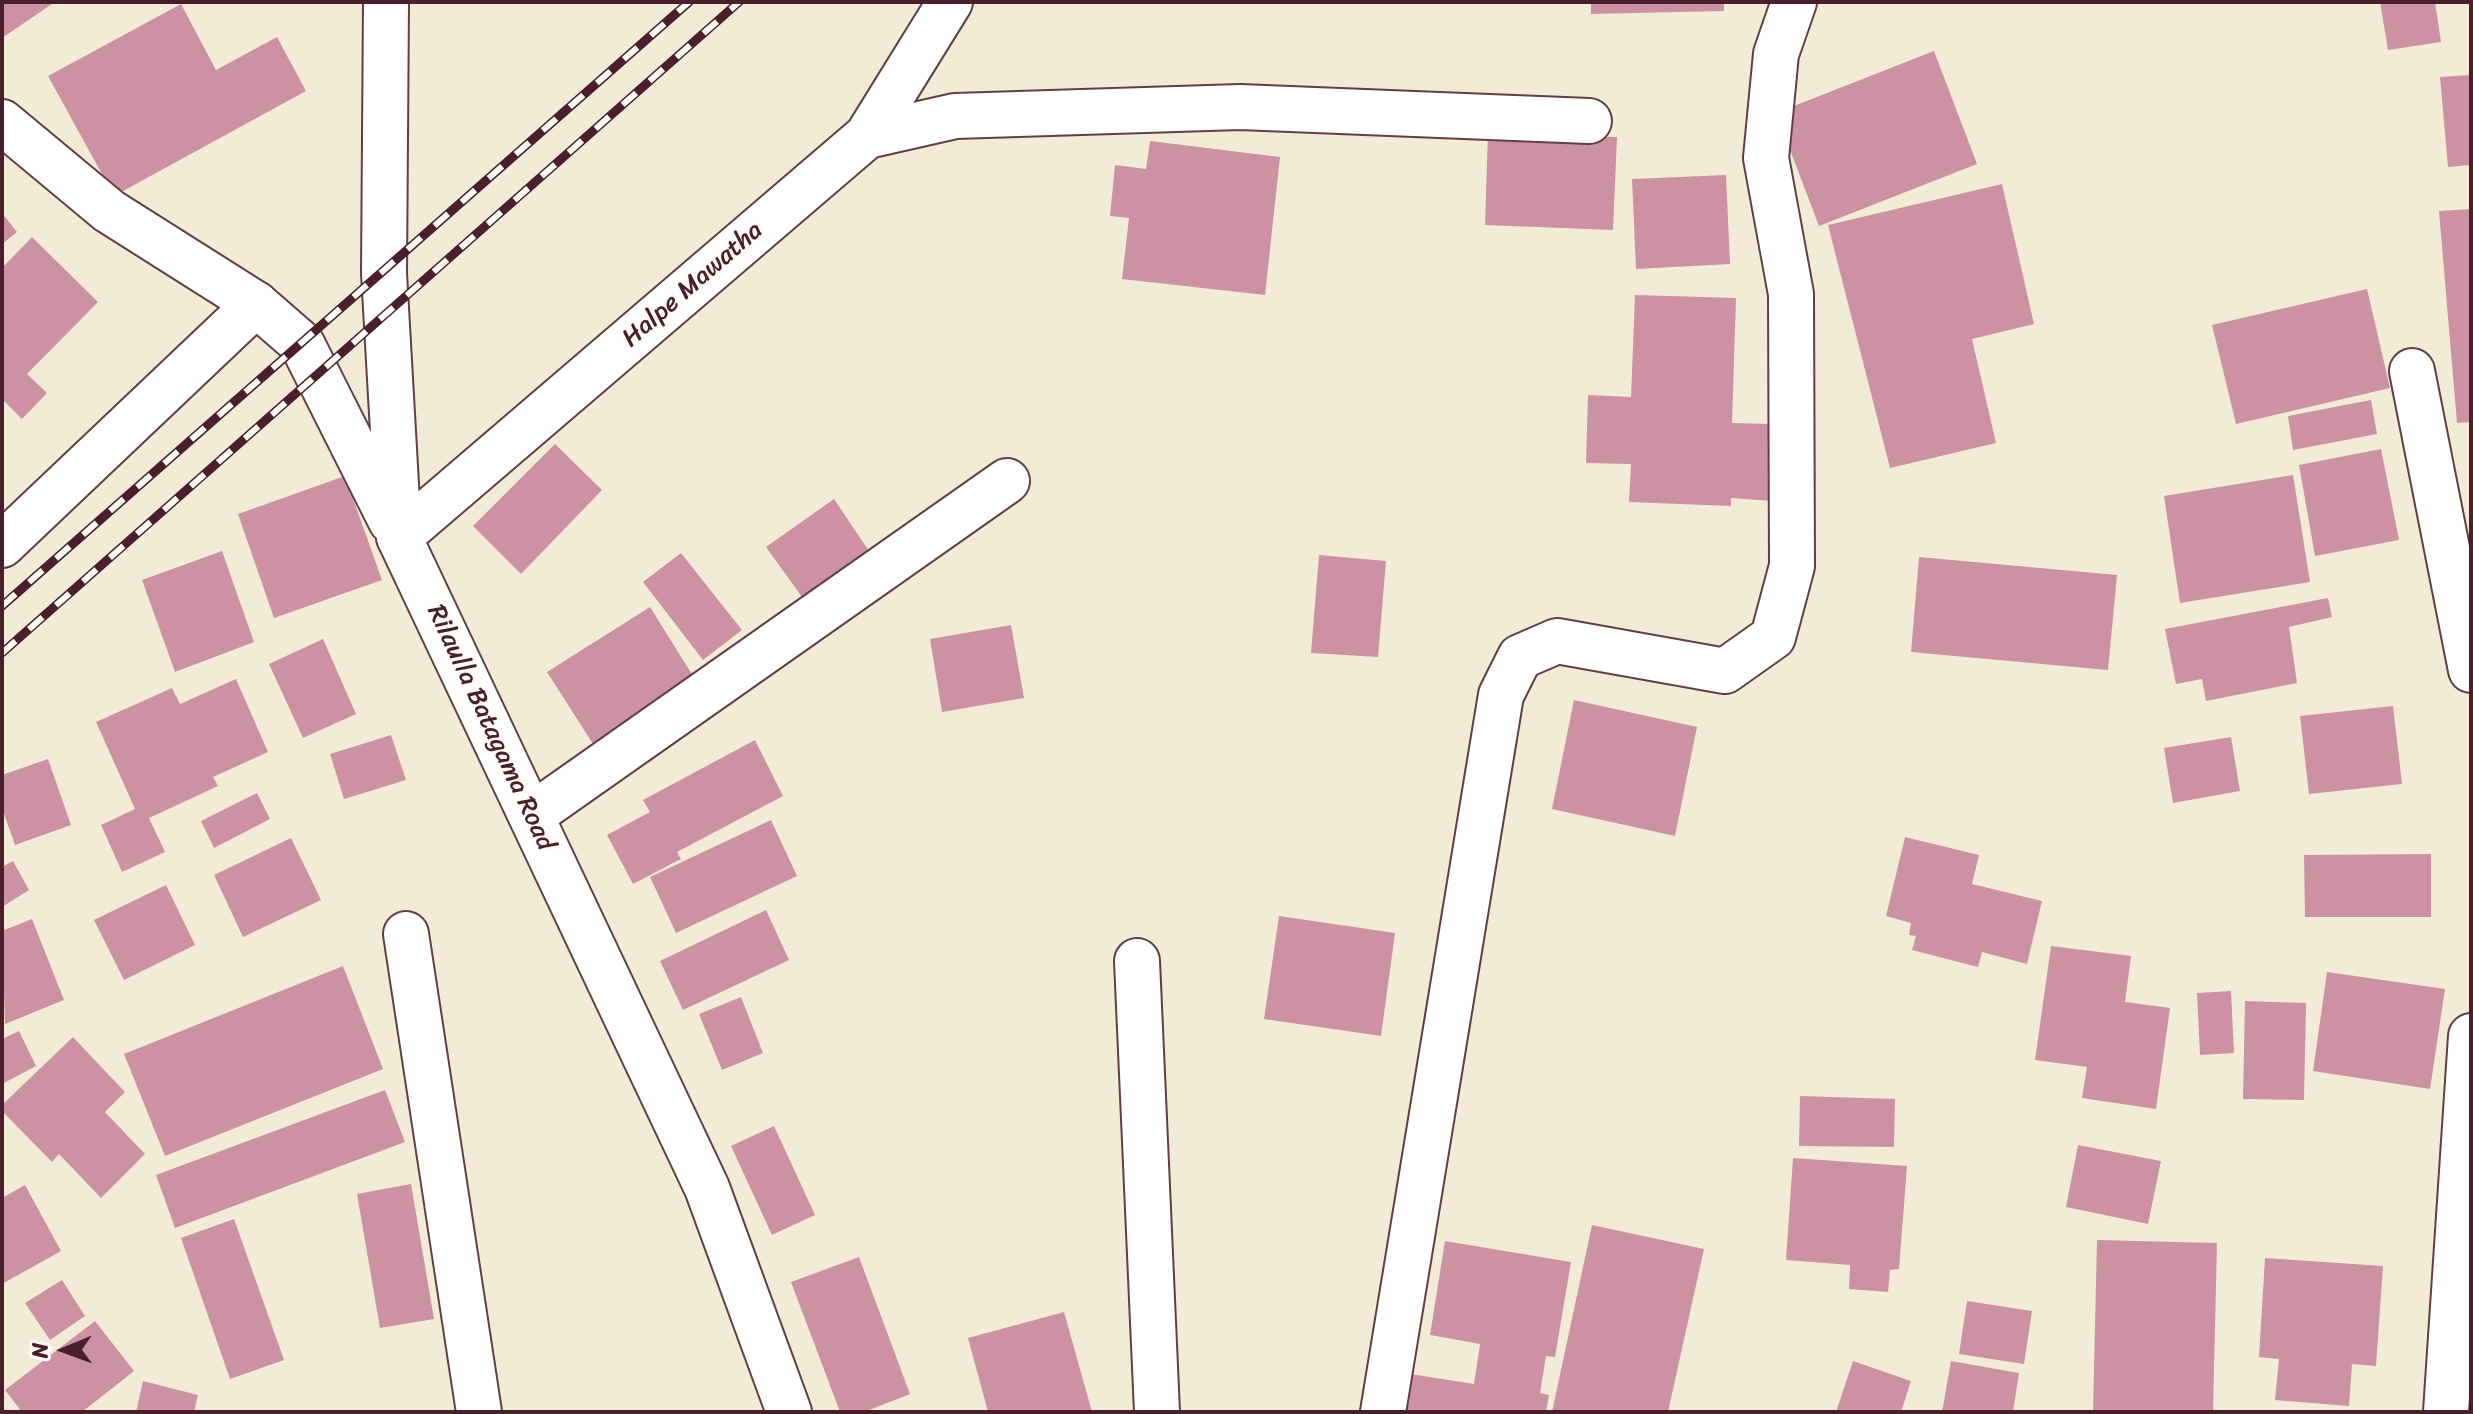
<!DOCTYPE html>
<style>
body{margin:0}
#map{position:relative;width:2473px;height:1414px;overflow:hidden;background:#f2ecd6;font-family:Sriracha,sans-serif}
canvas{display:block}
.frame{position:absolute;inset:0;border:4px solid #4a1f2b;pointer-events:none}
.north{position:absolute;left:24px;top:1310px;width:80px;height:80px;-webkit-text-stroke:6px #fdfcf7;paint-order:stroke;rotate:269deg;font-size:22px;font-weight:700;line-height:32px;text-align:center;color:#4a1f2b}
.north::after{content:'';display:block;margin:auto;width:28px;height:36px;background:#4a1f2b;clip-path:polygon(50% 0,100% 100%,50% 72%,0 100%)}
</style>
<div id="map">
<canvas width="2473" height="1414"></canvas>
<div class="frame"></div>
<div class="north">N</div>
</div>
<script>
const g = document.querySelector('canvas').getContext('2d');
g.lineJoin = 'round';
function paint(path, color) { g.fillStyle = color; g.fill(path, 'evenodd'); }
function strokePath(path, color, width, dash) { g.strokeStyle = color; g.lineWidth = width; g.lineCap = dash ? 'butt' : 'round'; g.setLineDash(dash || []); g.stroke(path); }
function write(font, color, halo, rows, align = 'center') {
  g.font = font + ' Sriracha,sans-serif'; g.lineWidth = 6; g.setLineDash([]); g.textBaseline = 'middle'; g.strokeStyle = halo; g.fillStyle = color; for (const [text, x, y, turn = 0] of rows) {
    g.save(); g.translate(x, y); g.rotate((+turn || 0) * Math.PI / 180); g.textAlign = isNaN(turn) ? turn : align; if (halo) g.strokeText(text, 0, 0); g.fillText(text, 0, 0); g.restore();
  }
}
paint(new Path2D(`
 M 2,2 L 55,2 L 2,38 Z
 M 1591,2 L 1724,2 L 1724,11 L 1591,14 Z
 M 2380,2 L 2435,2 L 2441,42 L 2388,50 Z
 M 181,4 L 216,70 L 277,37 L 306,91 L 114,196 L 48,76 Z
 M 1934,51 L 1977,164 L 1819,226 L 1776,113 Z
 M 2471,75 L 2471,165 L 2448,167 L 2440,77 Z
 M 1488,132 L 1617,137 L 1613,230 L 1485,225 Z
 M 1150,141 L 1280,157 L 1265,295 L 1122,279 L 1129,218 L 1110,216 L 1115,165 L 1146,169 Z
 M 1726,175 L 1730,264 L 1636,269 L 1632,179 Z
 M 2002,184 L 2034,324 L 1972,339 L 1996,443 L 1890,468 L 1828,225 Z
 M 2471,209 L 2471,422 L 2457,423 L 2439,211 Z
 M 2,213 L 17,232 L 2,244 Z
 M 32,237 L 98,302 L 27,374 L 47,393 L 22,419 L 2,399 L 2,268 Z
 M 2367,289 L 2390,388 L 2236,424 L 2212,325 Z
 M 1635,295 L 1736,298 L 1732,423 L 1774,424 L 1772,501 L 1731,498 L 1731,506 L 1629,502 L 1631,464 L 1586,463 L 1588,395 L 1631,397 Z
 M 2371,400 L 2377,434 L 2293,450 L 2288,416 Z
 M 555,444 L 602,490 L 521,574 L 473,526 Z
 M 2381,449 L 2399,540 L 2315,556 L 2299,465 Z
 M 2293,475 L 2310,582 L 2180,603 L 2164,496 Z
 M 345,476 L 382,580 L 274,618 L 238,514 Z
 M 834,499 L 869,551 L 802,597 L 766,547 Z
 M 222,551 L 254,642 L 175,672 L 142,580 Z
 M 681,553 L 742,630 L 703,660 L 643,582 Z
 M 1319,555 L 1386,561 L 1378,657 L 1311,653 Z
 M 1919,557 L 2117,575 L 2108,670 L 1911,652 Z
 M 2328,598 L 2332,617 L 2289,627 L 2297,683 L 2206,701 L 2202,679 L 2176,684 L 2165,629 Z
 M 650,607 L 695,679 L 593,744 L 547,672 Z
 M 1011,625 L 1024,698 L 942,712 L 930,639 Z
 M 323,639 L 356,714 L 303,738 L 269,664 Z
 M 236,679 L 268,752 L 213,777 L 218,786 L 149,818 L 165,852 L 122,872 L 101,825 L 135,809 L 96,722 L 172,688 L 180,704 Z
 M 1574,700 L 1697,727 L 1675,836 L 1552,809 Z
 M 2393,706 L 2402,784 L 2309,794 L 2300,716 Z
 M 391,735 L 406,780 L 344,799 L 330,754 Z
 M 2231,737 L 2240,791 L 2173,803 L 2164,748 Z
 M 755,740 L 783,796 L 677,852 L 681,859 L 633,884 L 607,835 L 650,812 L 643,800 Z
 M 48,759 L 71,825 L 15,845 L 2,808 L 2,775 Z
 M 257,793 L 270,819 L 214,848 L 201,821 Z
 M 771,820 L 797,876 L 676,933 L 650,877 Z
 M 1905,837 L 1979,855 L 1972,884 L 2042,901 L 2027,964 L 1982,952 L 1978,967 L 1912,950 L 1916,936 L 1909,935 L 1911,923 L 1886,916 Z
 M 291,838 L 321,900 L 243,937 L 214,875 Z
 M 2431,854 L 2431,917 L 2305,917 L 2304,855 Z
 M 13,861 L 29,890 L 2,907 L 2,867 Z
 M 166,885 L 195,945 L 124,980 L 94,920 Z
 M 766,910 L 789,960 L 683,1010 L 660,961 Z
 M 1279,916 L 1395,933 L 1381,1036 L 1264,1019 Z
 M 32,919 L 64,1000 L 5,1024 L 2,931 Z
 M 2051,946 L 2131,956 L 2125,1002 L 2170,1008 L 2156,1109 L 2082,1098 L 2087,1067 L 2035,1060 Z
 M 343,966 L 383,1069 L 165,1156 L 124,1054 Z
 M 2327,972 L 2445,989 L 2430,1089 L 2313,1071 Z
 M 2231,991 L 2234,1053 L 2200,1055 L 2197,993 Z
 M 741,997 L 763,1053 L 722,1070 L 699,1014 Z
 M 2245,1001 L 2306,1003 L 2304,1100 L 2243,1099 Z
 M 19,1031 L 36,1066 L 2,1084 L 2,1039 Z
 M 73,1037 L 125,1092 L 105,1112 L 145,1154 L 101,1198 L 59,1154 L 52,1162 L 2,1111 L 2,1105 Z
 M 385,1090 L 405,1142 L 175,1228 L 156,1175 Z
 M 1800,1096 L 1895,1099 L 1894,1147 L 1799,1146 Z
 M 774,1126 L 815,1215 L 772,1235 L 731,1146 Z
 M 2078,1145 L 2161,1161 L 2148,1224 L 2066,1207 Z
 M 1793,1158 L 1907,1166 L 1899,1269 L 1890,1270 L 1888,1292 L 1849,1289 L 1850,1265 L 1786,1260 Z
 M 411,1184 L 434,1319 L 380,1328 L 357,1194 Z
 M 25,1185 L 61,1251 L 2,1284 L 2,1198 Z
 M 234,1219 L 284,1360 L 230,1379 L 181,1238 Z
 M 1592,1225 L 1704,1249 L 1668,1412 L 1552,1412 Z
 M 2097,1240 L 2217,1243 L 2213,1412 L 2093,1412 Z
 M 1445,1241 L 1571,1262 L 1555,1357 L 1546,1356 L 1540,1393 L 1549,1395 L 1546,1412 L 1392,1412 L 1398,1372 L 1474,1384 L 1480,1344 L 1430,1335 Z
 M 859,1257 L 910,1394 L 864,1412 L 840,1412 L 791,1282 Z
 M 2265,1258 L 2383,1266 L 2376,1366 L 2352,1364 L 2349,1406 L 2275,1400 L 2279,1359 L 2259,1357 Z
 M 62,1280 L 85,1316 L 50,1340 L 25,1303 Z
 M 1967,1301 L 2032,1311 L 2024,1364 L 1959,1354 Z
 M 1064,1312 L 1092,1412 L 988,1412 L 968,1338 Z
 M 95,1321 L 134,1371 L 82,1412 L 22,1412 L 5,1390 Z
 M 1853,1361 L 1911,1381 L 1901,1412 L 1836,1412 Z
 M 1951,1361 L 2019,1373 L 2013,1412 L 1942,1412 Z
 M 143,1381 L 198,1395 L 194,1412 L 136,1412 Z`), '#cc92a3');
const street = new Path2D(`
 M 867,136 L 955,116 L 1240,107 L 1589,121
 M 2412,371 L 2471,670
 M 399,537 L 867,136 L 950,2
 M 2,545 L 256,304
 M 532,815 L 1007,481
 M 406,934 L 479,1412
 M 1137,961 L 1157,1412
 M 1383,1412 L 1501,695 L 1520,657 L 1557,641 L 1725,671 L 1773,637 L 1792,566 L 1791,294 L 1766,158 L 1776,54 L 1794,2
 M 2446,1412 L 2471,1036`);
const secondary = new Path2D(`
 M 386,2 L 384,273 L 399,537 L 707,1188 L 789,1412
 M 2,122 L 109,211 L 256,304 L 302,344 L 391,521`);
strokePath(street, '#633e45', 48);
strokePath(secondary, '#633e45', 48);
strokePath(street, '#fff', 44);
strokePath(secondary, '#fff', 44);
const rail = new Path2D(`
 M 2,606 L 689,2
 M 2,653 L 739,2`);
strokePath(rail, '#4a1f2b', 9);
strokePath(rail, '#fdfcf7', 6, [18]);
write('26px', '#4a1f2b', '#fdfcf7', [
 ["Halpe Mawatha",693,285,-41],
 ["Rilaulla Batagama Road",490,728,65]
]);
</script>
